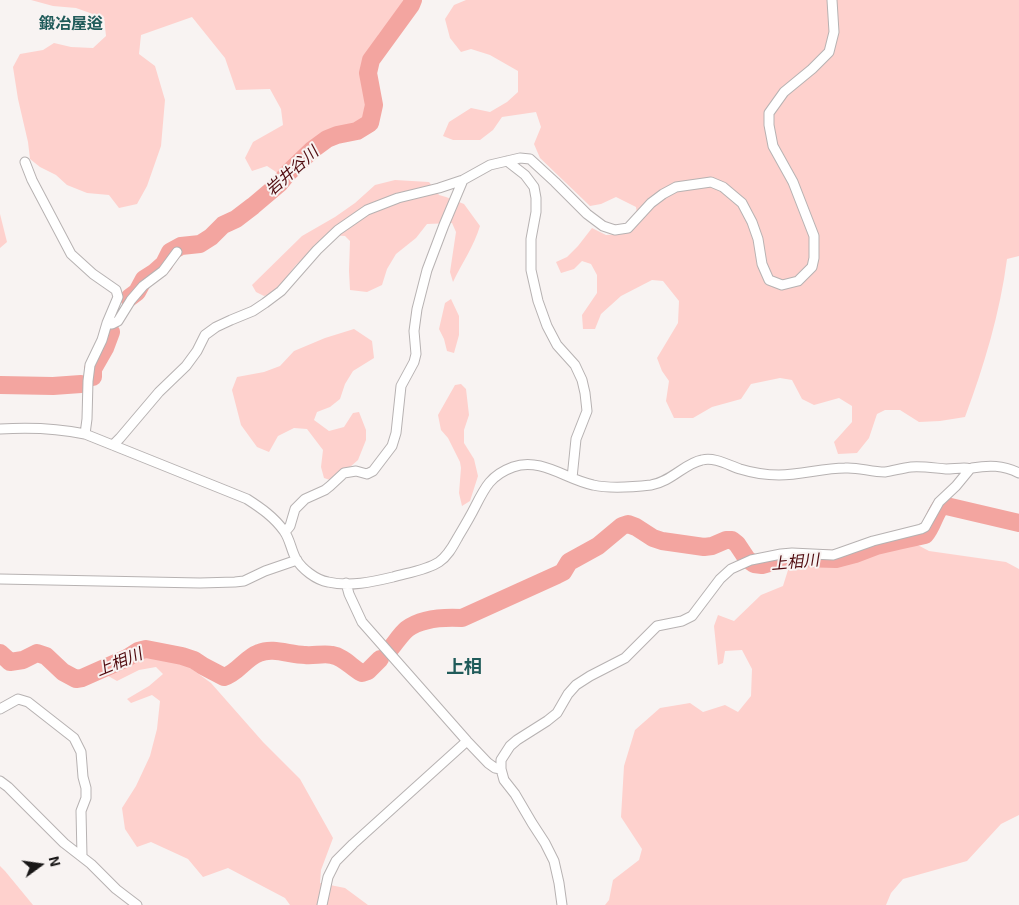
<!DOCTYPE html>
<meta charset="utf-8">
<style>
body{margin:0}
#map{position:relative;width:1019px;height:905px;overflow:hidden;background:#f8f3f2;font-family:"Exo 2",sans-serif}
canvas{display:block}
.north{position:absolute;left:15px;top:840px;width:50px;height:50px;-webkit-text-stroke:4px #f8f3f2;paint-order:stroke;rotate:76deg;font-size:14px;font-weight:700;line-height:20px;text-align:center;color:#191717}
.north::after{content:'';display:block;margin:auto;width:18px;height:22px;background:#191717;clip-path:polygon(50% 0,100% 100%,50% 72%,0 100%)}
</style>
<div id="map">
<canvas width="1019" height="905"></canvas>
<div class="north">N</div>
</div>
<script>
const g = document.querySelector('canvas').getContext('2d');
g.lineJoin = 'round';
function paint(path, color) { g.fillStyle = color; g.fill(path, 'evenodd'); }
function strokePath(path, color, width, dash) { g.strokeStyle = color; g.lineWidth = width; g.lineCap = dash ? 'butt' : 'round'; g.setLineDash(dash || []); g.stroke(path); }
function write(font, color, halo, rows, align = 'center') {
  g.font = font + ' "Exo 2","Noto Sans JP",sans-serif'; g.lineWidth = 4; g.setLineDash([]); g.textBaseline = 'middle'; g.strokeStyle = halo; g.fillStyle = color; for (const [text, x, y, turn = 0] of rows) {
    g.save(); g.translate(x, y); g.rotate((+turn || 0) * Math.PI / 180); g.textAlign = isNaN(turn) ? turn : align; if (halo) g.strokeText(text, 0, 0); g.fillText(text, 0, 0); g.restore();
  }
}
paint(new Path2D(`
 M 31,0 L 407,0 L 379,34 L 362,69 L 369,98 L 365,121 L 353,129 L 324,136 L 279,174 L 267,166 L 252,171 L 245,158 L 253,142 L 283,125 L 281,109 L 270,89 L 236,90 L 225,58 L 192,17 L 141,35 L 139,54 L 155,66 L 165,100 L 161,146 L 147,186 L 137,204 L 119,208 L 109,195 L 87,193 L 67,185 L 56,175 L 40,167 L 30,159 L 28,142 L 18,99 L 13,67 L 20,54 L 43,50 L 54,43 L 71,47 L 93,48 L 106,36 L 104,18 L 76,8 L 53,6 Z
 M 466,0 L 1019,0 L 1019,256 L 1007,259 C 1000,313 984,366 965,417 L 940,421 L 919,422 L 900,410 L 885,410 L 877,414 L 869,438 L 857,453 L 838,454 L 834,442 L 852,422 L 852,406 L 839,398 L 814,405 L 802,399 L 792,380 L 780,378 L 751,384 L 741,399 L 712,407 L 693,418 L 674,418 L 666,401 L 669,381 L 662,371 L 657,358 L 678,323 L 679,301 L 663,281 L 652,280 L 621,296 L 601,314 L 595,329 L 583,329 L 582,315 L 597,293 L 597,275 L 591,264 L 582,261 L 574,269 L 561,273 L 556,262 L 567,257 L 578,246 L 592,228 L 606,235 L 623,234 L 638,221 L 636,207 L 616,197 L 601,204 L 590,206 L 540,158 L 534,144 L 541,127 L 536,112 L 502,117 L 493,130 L 480,140 L 453,140 L 443,136 L 449,122 L 471,108 L 490,112 L 507,102 L 518,92 L 518,71 L 490,55 L 471,49 L 461,52 L 450,38 L 445,19 L 454,5 Z
 M 395,180 L 429,182 L 439,195 L 446,197 L 464,204 L 480,226 C 474,246 462,263 453,282 L 450,272 L 456,232 L 452,223 L 427,224 L 416,238 L 396,254 L 387,269 L 382,285 L 367,292 L 350,290 L 349,271 L 350,241 L 345,236 L 329,235 L 296,265 L 274,293 L 264,296 L 256,292 L 252,285 L 302,236 L 335,217 L 355,203 L 375,185 Z
 M 0,214 L 7,242 L 0,248 Z
 M 451,299 L 459,316 L 459,335 L 454,353 L 447,351 L 444,339 L 439,329 L 445,303 Z
 M 354,329 L 372,341 L 374,358 L 353,371 L 345,384 L 340,399 L 330,407 L 317,412 L 314,420 L 329,431 L 344,427 L 353,413 L 359,412 L 366,430 L 366,440 L 358,460 L 350,467 L 341,471 L 330,480 L 324,478 L 321,467 L 323,450 L 307,429 L 294,428 L 278,436 L 269,452 L 257,447 L 241,425 L 232,390 L 237,377 L 264,372 L 280,366 L 294,351 L 325,338 Z
 M 461,384 L 466,389 L 469,415 L 464,430 L 464,443 L 474,459 L 478,476 L 470,501 L 462,506 L 459,493 L 461,468 L 460,462 L 448,438 L 441,430 L 438,415 L 455,385 Z
 M 912,542 L 929,551 L 1006,562 L 1019,569 L 1019,815 L 1001,824 L 967,861 L 903,879 L 891,893 L 886,905 L 605,905 L 609,900 L 613,880 L 639,860 L 642,849 L 621,817 L 624,766 L 635,730 L 660,708 L 690,703 L 703,712 L 725,705 L 738,712 L 751,696 L 752,669 L 742,650 L 725,651 L 723,663 L 718,665 L 714,626 L 718,615 L 734,621 L 761,595 L 783,586 L 788,570 L 808,566 L 843,564 L 879,550 Z
 M 144,654 L 164,656 L 189,667 L 211,683 L 263,742 L 300,779 L 333,838 L 321,870 L 320,883 L 345,888 L 368,905 L 290,905 L 285,898 L 228,868 L 203,877 L 188,859 L 151,842 L 137,847 L 125,829 L 122,808 L 136,786 L 150,756 L 157,729 L 160,701 L 152,695 L 131,703 L 127,699 L 149,686 L 163,674 L 156,667 L 139,670 L 117,681 L 103,673 Z
 M 0,866 L 5,871 L 33,905 L 0,905 Z`), '#fed1cd');
strokePath(new Path2D(`
 M 129,298 L 137,292 L 144,279 L 155,272 L 164,264 L 170,252 L 181,246 L 200,244 L 211,237 L 223,225 L 236,219 L 253,206 L 279,184 L 288,173 L 312,150 L 327,139 L 337,135 L 357,131 L 370,123 L 374,105 L 368,73 L 371,60 L 411,5 L 413,0
 M 93,377 L 93,369 L 105,348 L 111,332
 M 0,385 L 53,386 L 81,384
 M 391,648 C 396,642 401,634 407,629 C 422,618 444,617 462,618 L 557,575 L 563,572 L 569,562 L 598,546 L 622,526 L 628,524 L 636,527 L 653,538 L 662,541 L 704,547 L 712,546 L 726,540 L 732,540 L 737,544 L 747,559 L 754,564 L 762,565 L 780,560 L 800,558 L 836,559 L 855,554 L 876,546 L 902,540 L 925,535 C 933,526 934,514 942,505 L 1019,523
 M 0,653 L 10,662 L 23,660 L 37,653 L 46,656 L 63,672 L 76,679 L 82,678 L 127,658 L 138,651 L 146,649 L 182,656 L 194,660 L 203,666 L 224,677 C 238,673 245,658 259,653 C 273,647 290,655 305,655 C 314,656 324,653 332,655 C 344,657 352,668 362,673 L 368,671 L 380,659`), '#f3a5a0', 18);
const street = new Path2D(`
 M 507,161 L 525,175 L 534,187 L 536,198 L 536,212 L 531,239 L 531,270 L 538,301 L 547,326 L 557,345 L 575,365 L 582,380 L 585,393 L 587,411 L 576,439 L 572,478
 M 25,162 L 32,180 L 71,254 L 93,274 L 116,290 L 118,297 L 107,323 L 102,340 L 90,365 L 88,381 L 87,419 L 85,434
 M 107,324 L 112,324 L 118,321 L 131,300 L 143,286 L 163,271 L 177,252
 M 0,429 C 30,427 56,428 85,434 L 247,499 C 261,508 274,517 284,531 C 290,539 291,550 296,559 C 302,569 316,580 328,582 C 350,587 372,582 393,577 C 407,573 427,570 439,562 C 448,556 453,546 458,537 C 464,527 470,517 475,507 C 485,487 491,475 513,467 C 541,457 567,480 593,485 C 611,489 633,487 651,485 C 671,482 685,463 702,460 C 715,457 728,465 740,469 C 753,473 766,475 779,475 C 801,475 823,468 845,468 C 858,467 871,472 885,472 C 893,471 902,468 911,467 C 922,466 934,468 946,469 C 952,469 958,468 964,468 C 968,468 968,469 972,468 C 989,465 1003,465 1019,473
 M 113,445 L 120,438 L 159,392 L 186,366 L 197,351 L 205,335 L 216,327 L 231,320 L 253,311 L 265,303 L 281,291 L 317,250 L 338,230 L 367,210 L 398,198 L 439,188 L 463,180 L 490,165 L 520,158 L 530,159 L 555,182 L 587,214 L 603,226 L 615,230 L 628,228 L 651,203 L 663,194 L 676,187 L 711,182 L 723,187 L 742,203 L 752,222 L 758,239 L 762,264 L 769,280 L 782,285 L 798,281 L 812,267 L 814,258 L 814,236 L 793,182 L 773,146 L 769,125 L 769,113 L 784,92 L 812,69 L 829,52 L 834,32 L 832,0
 M 285,532 L 290,526 L 295,509 L 305,499 L 325,490 L 330,486 L 344,473 L 356,471 L 367,474 L 373,471 L 392,446 L 396,433 L 401,386 L 414,362 L 416,354 L 414,331 L 417,309 L 427,270 L 444,225 L 463,180
 M 0,579 L 200,583 L 235,582 L 244,581 L 265,571 L 297,560
 M 346,583 L 349,594 L 362,622 L 467,741 L 488,763 L 495,768 L 501,769
 M 0,709 L 18,699 L 28,702 L 74,738 L 81,752 L 83,777 L 86,788 L 86,798 L 81,811 L 82,856
 M 0,781 L 8,787 L 64,843 L 91,864 L 116,889 L 137,905
 M 322,905 L 328,877 L 336,861 L 353,844 L 467,741
 M 562,905 L 559,883 L 554,861 L 545,843 L 532,823 L 515,794 L 504,780 L 501,769 L 501,760 L 510,746 L 517,740 L 547,721 L 557,713 L 568,694 L 576,685 L 590,676 L 625,658 L 657,626 L 682,621 L 692,616 L 720,579 L 731,569 L 751,560 L 781,554 L 792,553 L 833,555 L 839,553 L 873,541 L 921,529 L 925,527 L 939,502 L 956,486 L 970,469`);
strokePath(street, '#b7b2b2', 11);
strokePath(street, '#fff', 9);
write('bold 16px', '#205b5a', '#f8f3f2', [
 ["鍛冶屋逧",71,24]
]);
write('italic 16px', '#500b0f', '#f8f3f2', [
 ["岩井谷川",292,171,-42],
 ["上相川",795,562,-5],
 ["上相川",119,662,-22]
]);
write('bold 18px', '#205b5a', '#f8f3f2', [
 ["上相",464,667]
]);
</script>
